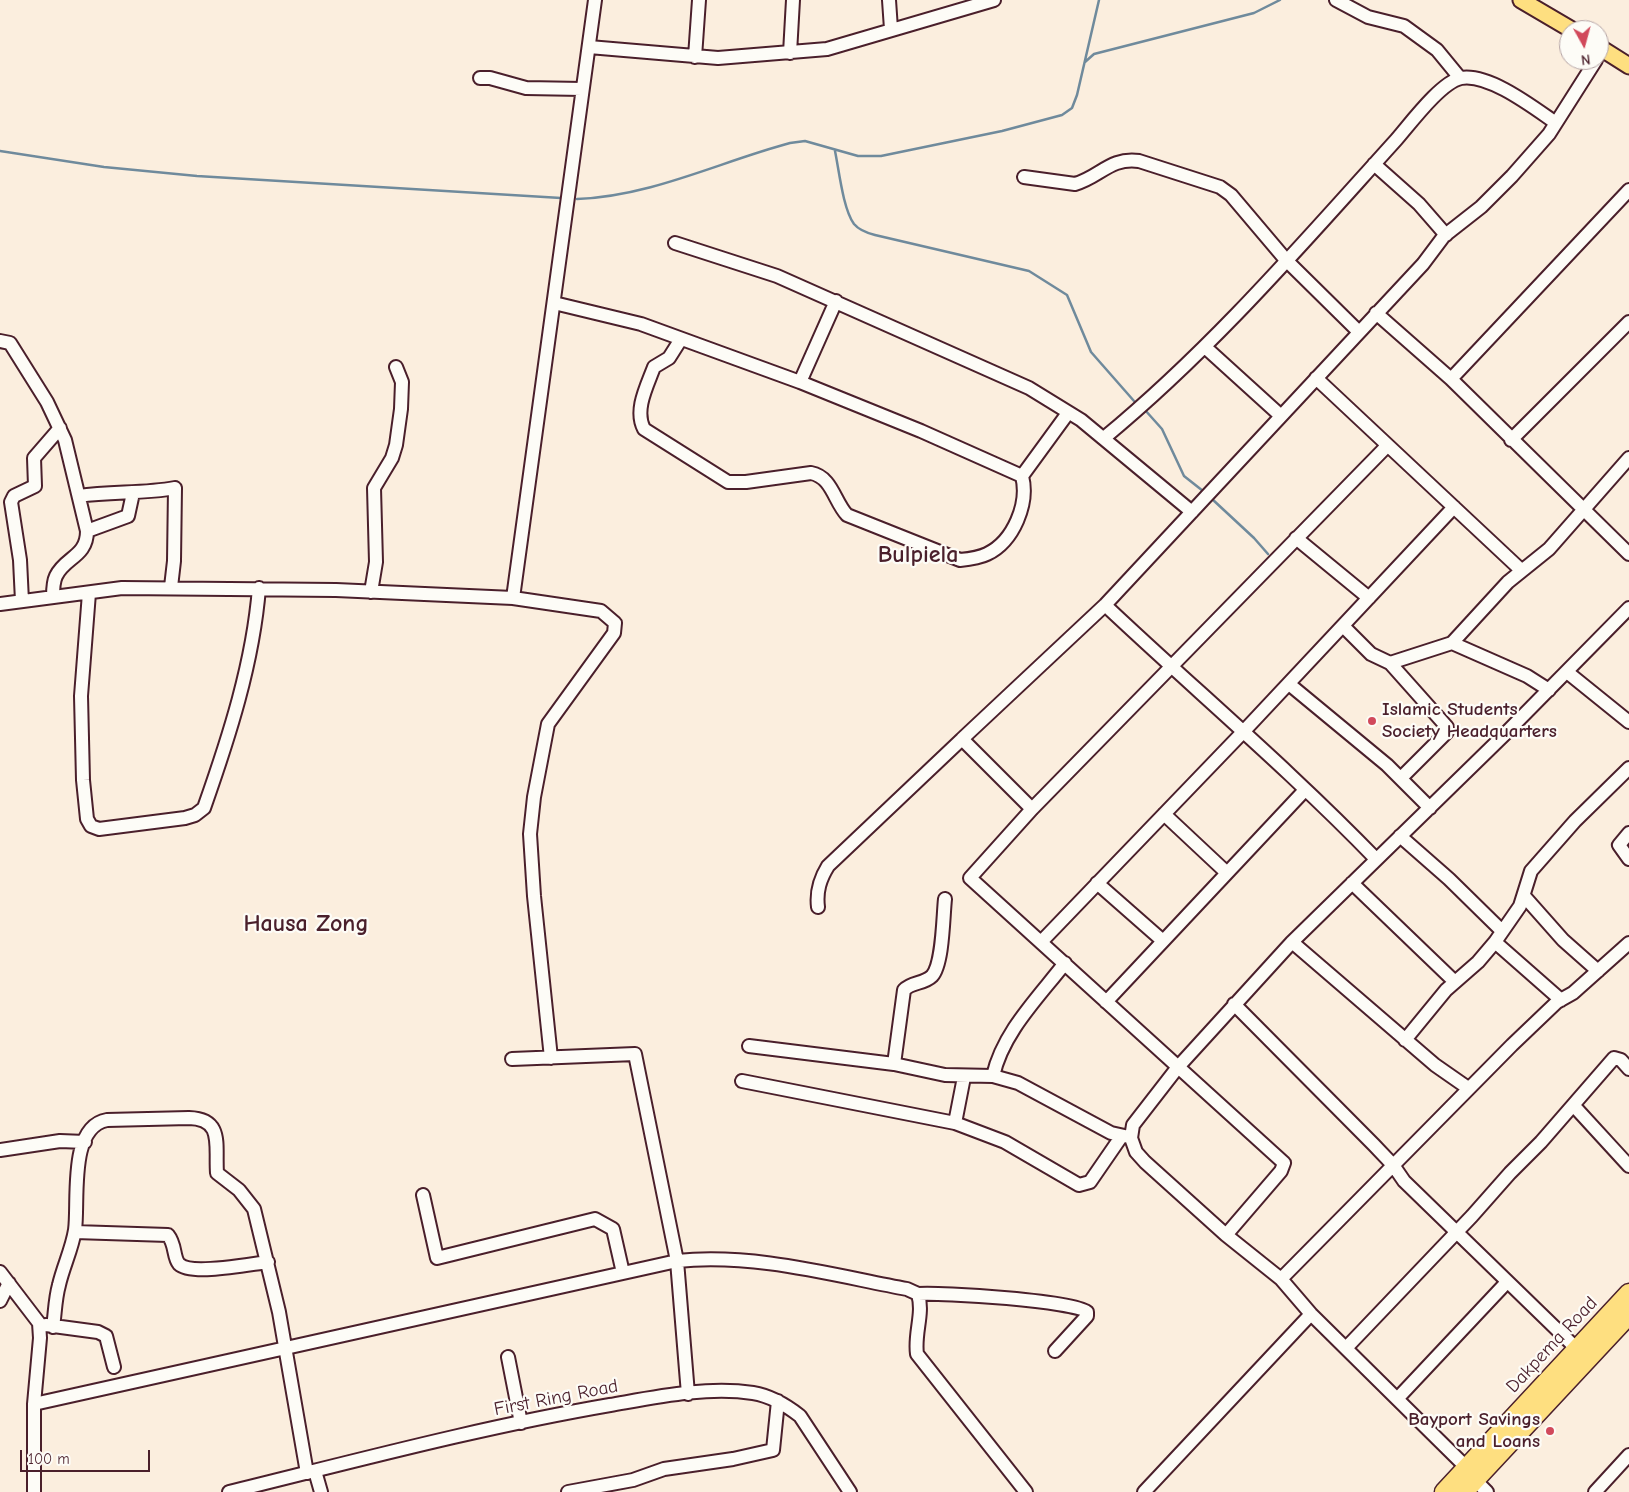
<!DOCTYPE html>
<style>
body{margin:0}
#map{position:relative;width:1629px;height:1492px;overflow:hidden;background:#fbeede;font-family:"Comic Neue",sans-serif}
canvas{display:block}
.north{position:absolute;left:1559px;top:20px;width:50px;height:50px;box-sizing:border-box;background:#fdfcf7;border:1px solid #b5a4a5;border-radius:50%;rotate:173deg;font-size:14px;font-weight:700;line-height:20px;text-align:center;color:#4a1f2b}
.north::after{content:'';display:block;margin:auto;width:18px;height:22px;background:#d1495b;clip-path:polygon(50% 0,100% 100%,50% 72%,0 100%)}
.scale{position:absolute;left:20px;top:1450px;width:130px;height:22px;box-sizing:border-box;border:2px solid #4a1f2b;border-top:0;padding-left:6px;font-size:15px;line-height:18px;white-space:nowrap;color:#4a1f2b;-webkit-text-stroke:4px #fdfcf7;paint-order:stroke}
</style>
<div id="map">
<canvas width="1629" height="1492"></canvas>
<div class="north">N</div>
<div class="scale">100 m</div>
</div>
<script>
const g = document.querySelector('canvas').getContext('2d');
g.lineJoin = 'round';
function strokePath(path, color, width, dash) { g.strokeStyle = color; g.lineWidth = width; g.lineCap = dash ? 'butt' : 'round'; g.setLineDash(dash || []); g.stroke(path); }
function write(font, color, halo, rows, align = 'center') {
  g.font = font + ' "Comic Neue",sans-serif'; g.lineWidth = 4.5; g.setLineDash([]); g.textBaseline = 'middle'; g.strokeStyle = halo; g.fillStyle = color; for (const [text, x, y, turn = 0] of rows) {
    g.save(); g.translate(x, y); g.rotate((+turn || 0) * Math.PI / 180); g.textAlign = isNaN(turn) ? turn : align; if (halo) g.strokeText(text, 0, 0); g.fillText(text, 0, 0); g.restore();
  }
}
strokePath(new Path2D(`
 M 1085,62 L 1094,54 L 1254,13 L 1280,0
 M 0,151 L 104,167 L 197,176 L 561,198
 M 835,151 C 839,170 843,209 854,224 C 859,230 867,233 875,235 L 1029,271 L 1067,295 L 1091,352 L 1134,401
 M 577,199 C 652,196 719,162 790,143 L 805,141 L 858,156 L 881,156 L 1002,131 L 1062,115 L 1072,108 L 1077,95 L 1099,0
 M 1145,410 L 1162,429 L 1184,476 L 1203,491
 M 1212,499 L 1254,538 L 1268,554`), '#6f8a9c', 2.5);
const minor = new Path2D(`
 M 889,0 L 891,29
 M 1336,0 L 1368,17 L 1404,26 L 1437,50 L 1460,78
 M 589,47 L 718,58 L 827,49 L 994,0
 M 790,53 L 793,0
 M 695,57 L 699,0
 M 480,78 L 490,78 L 526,88 L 582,89
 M 1374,164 L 1419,204 L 1446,235
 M 1024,177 L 1075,184 C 1100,177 1110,157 1139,161 L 1220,187 L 1231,195 L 1286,260 L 1359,332
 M 675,243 L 777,276 L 1029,388 L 1081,420 L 1192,512
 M 554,303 L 641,324 L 800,382 L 921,431 L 1022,476
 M 1376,313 L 1451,379 L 1629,554
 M 681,339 L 669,358 L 654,367 C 647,386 634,410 644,429 L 728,482 L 746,482 L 811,473 C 832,477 834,501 847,515 L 960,560 C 970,559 979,558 987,554 C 1014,541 1029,503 1022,476
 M 0,341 L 10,343 L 47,402 L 65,440 L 87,531 C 87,557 65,557 56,576 C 53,582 53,590 53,597
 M 1205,347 L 1281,416
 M 1316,378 L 1521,570
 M 1451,379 L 1629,190
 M 800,382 L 836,301
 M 1104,438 C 1212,349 1303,243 1396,140 C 1410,124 1441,82 1461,78 C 1489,73 1534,108 1556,123
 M 1511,440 L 1629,322
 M 1022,476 L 1068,413
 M 79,496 C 111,491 143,494 175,488 L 174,561 L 171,587
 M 87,531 L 128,516 L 133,493
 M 1296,538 L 1369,598
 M 371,592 L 376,562 L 374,488 L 392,458 L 396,445 L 401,409 L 402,382 L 396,367
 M 89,593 L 81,696 L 83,780 L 87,819 L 91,826 L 99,829 L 185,818 L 195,815 L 204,808 C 229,737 253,663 259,588
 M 513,598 L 595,0
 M 22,601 L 20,560 L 11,502 L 14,496 L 35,486 L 34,458 L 60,428
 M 0,604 L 122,588 L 336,590 L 513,598 L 601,611 L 615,623 L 614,633 L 548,724 L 534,797 L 530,834 L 534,896 L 551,1058
 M 1105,605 C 1195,690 1290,770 1376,859
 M 1343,626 L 1371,654 L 1390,663 L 1452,643 L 1508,582 L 1549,549 L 1629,458
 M 1452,643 L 1527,676 L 1549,690
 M 1390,663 L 1447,727 L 1447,732 L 1401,778
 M 1567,672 L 1629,722
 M 1289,684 L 1387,765 L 1430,808
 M 962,739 L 1105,605 L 1423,264 L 1444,236 L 1481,207 L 1512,176 L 1549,134 L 1596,60
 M 1164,814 L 1227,873
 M 1629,833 L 1619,845 L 1629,859
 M 1400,836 L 1449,879 L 1502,931
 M 1097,883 L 1163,941
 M 1352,883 L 1455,982
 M 1524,896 L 1563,940 L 1598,971
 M 818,907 C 816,891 820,879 828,866 L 962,739 L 1032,809
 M 1042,941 L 1244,731 L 1454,507
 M 1292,942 L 1435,1065 L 1468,1088
 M 1495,942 L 1561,1000
 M 1106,1002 L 1305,790
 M 1234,1004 L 1374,1145 L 1393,1165 L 1404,1181 L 1577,1349
 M 1405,1040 L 1446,990 L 1478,962 L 1495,942 L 1520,906 L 1531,871 L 1575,821 L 1629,768
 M 749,1046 L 894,1064 L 945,1075 L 993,1076 L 1018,1083 L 1111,1133 L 1129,1137
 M 512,1059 L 635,1054 L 677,1261 L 688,1394
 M 894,1064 L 904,990 C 911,982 924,984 932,976 C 943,964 943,917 945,899
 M 993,1076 C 1003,1032 1038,998 1065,963
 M 742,1081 L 955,1123 L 1005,1142 L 1079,1185 L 1090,1182 L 1121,1137
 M 1574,1106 L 1629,1166
 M 955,1123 L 964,1077
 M 0,1150 L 60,1141 L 85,1142
 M 423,1195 L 437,1258 L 595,1219 L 613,1229 L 623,1273
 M 75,1232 L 168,1235 C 176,1245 173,1257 179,1264 C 191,1276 250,1264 268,1262
 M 1226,1235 L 1281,1171 L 1284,1163 L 970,878 L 1032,809 L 1387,446
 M 0,1272 L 39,1323 L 40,1338 L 34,1404 L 34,1492
 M 1281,1279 L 1512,1045 L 1557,1002 L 1573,993 L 1629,943
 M 918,1294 C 940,1292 1077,1301 1087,1312 L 1087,1316 L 1055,1351
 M 0,1301 L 9,1283
 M 46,1325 L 98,1332 L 106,1336 L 114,1367
 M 53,1327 C 55,1314 55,1299 59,1285 C 63,1267 72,1249 75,1230 C 79,1202 68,1127 107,1120 L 189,1118 C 224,1119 215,1145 217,1173 L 239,1190 L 254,1209 L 279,1312 L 307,1473
 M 1347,1347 L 1472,1216 L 1510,1173 L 1541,1142 L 1614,1058 L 1621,1060 L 1629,1069
 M 508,1357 L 521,1423
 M 1397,1399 L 1507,1282
 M 34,1404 L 677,1261 C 754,1253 832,1275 907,1289 L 918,1294 C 924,1314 914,1333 917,1354 L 1026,1492
 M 1467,1468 L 1311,1314 L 1281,1279 L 1226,1235 L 1145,1162 L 1136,1152 L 1131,1138 L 1133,1125 L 1178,1067 L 1292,942 L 1505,734 L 1629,608
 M 315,1471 L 321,1492
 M 1475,1480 L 1487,1492
 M 229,1492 C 355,1461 482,1427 610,1405 C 656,1397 707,1386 753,1393 C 771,1396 786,1405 800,1416 L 850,1492
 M 568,1492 L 633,1480 L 664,1469 L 733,1459 L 773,1450 L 778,1401
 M 1144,1492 L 1311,1314
 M 1595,1492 L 1629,1455`);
const major = new Path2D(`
 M 1521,0 L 1572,30
 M 1599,47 L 1629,66`);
const highway = new Path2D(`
 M 1444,1492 L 1629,1293
 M 1464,1492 L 1629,1315`);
strokePath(minor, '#4a1f2b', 16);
strokePath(major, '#4a1f2b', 19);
strokePath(highway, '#4a1f2b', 21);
strokePath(minor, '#fdfcf7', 12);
strokePath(major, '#fedf80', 15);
strokePath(highway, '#fedf80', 18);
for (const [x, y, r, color] of [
 [1372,721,5,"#d1495b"],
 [1550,1431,5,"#d1495b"]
]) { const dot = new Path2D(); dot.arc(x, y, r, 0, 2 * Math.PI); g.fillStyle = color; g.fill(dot); strokePath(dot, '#fdfcf7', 2); }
write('bold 19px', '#4a1f2b', '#fdfcf7', [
 ["Islamic Students",1382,710],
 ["Society Headquarters",1382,732],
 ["Bayport Savings",1540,1420,"right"],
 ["and Loans",1540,1442,"right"]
], 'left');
write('19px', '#4a1f2b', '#fdfcf7', [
 ["Dakpema Road",1552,1345,-47],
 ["First Ring Road",556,1398,-11]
]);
write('bold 24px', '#4a1f2b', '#fdfcf7', [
 ["Bulpiela",918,555],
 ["Hausa Zong",306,924]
]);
</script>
